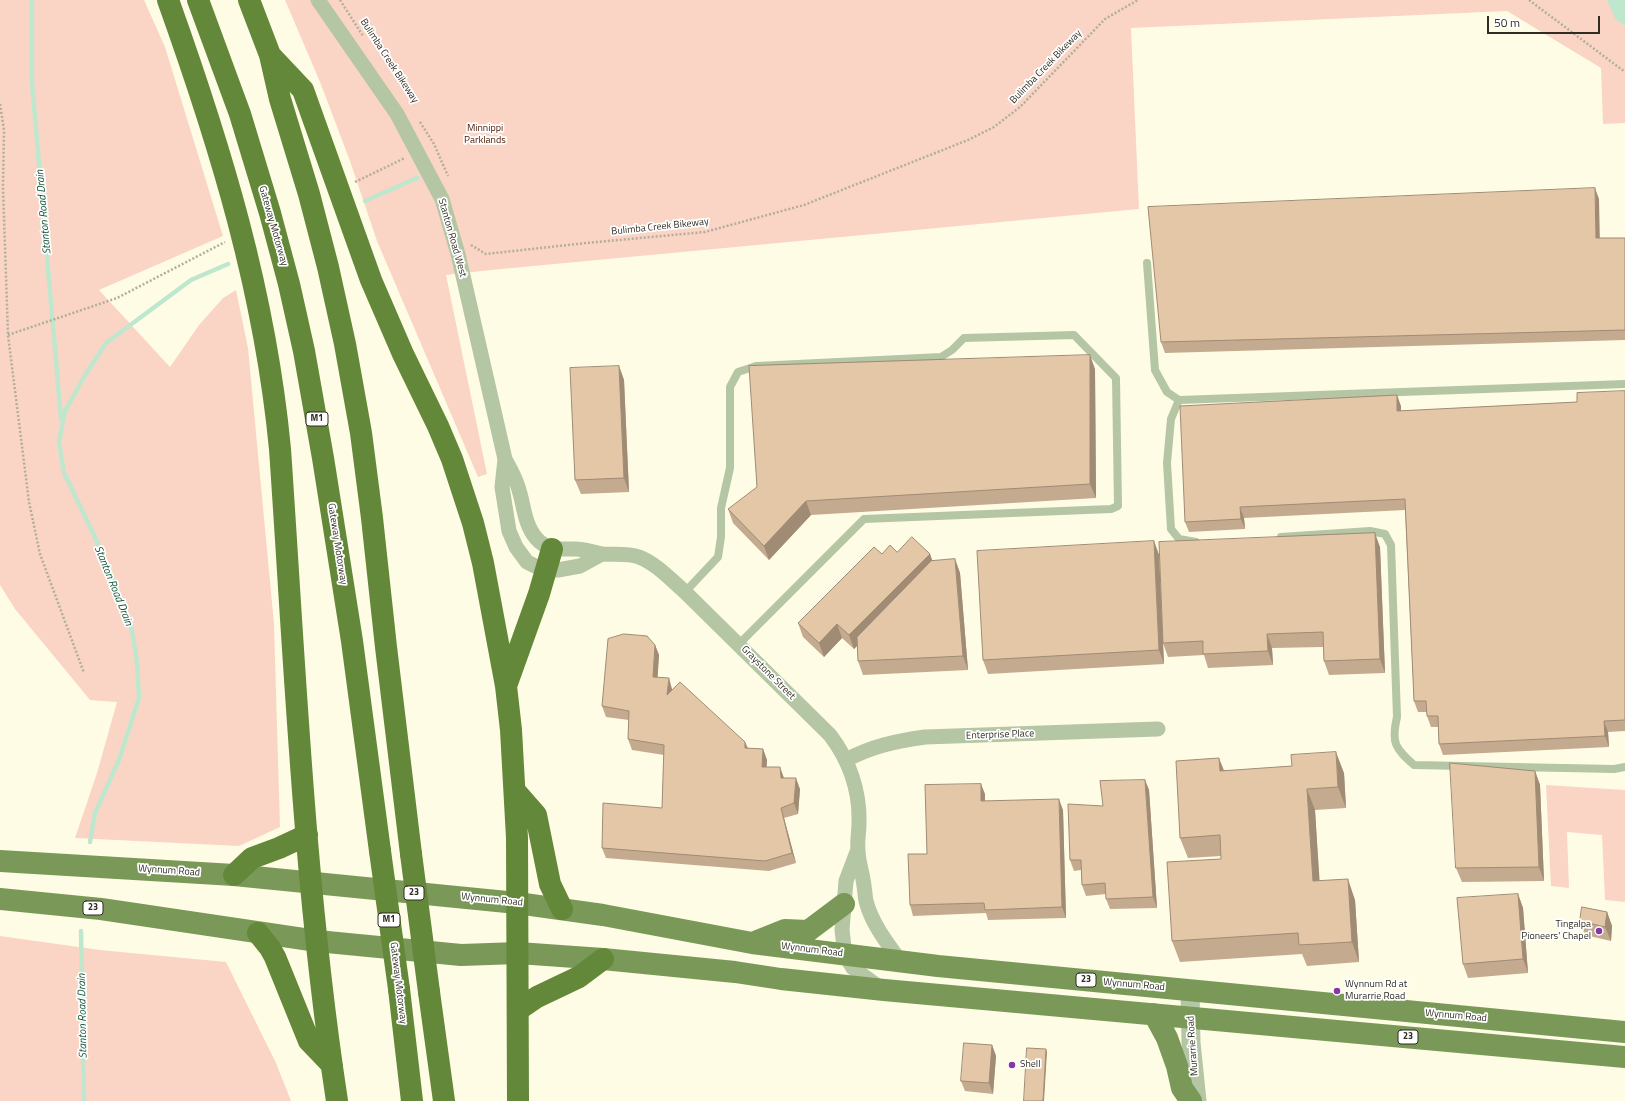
<!DOCTYPE html>
<style>
body{margin:0}
#map{position:relative;width:1625px;height:1101px;overflow:hidden;background:#fffce5;font-family:"Titillium Web",sans-serif}
canvas{display:block}
.scale{position:absolute;left:1487px;top:16px;width:113px;height:18px;box-sizing:border-box;border:2px solid #2f2d22;border-top:0;padding-left:5px;font-size:12px;line-height:14px;white-space:nowrap;color:#2f2d22;-webkit-text-stroke:3px #fff;paint-order:stroke}
</style>
<div id="map">
<canvas width="1625" height="1101"></canvas>
<div class="scale">50 m</div>
</div>
<script>
const g = document.querySelector('canvas').getContext('2d');
g.lineJoin = 'round';
function paint(path, color) { g.fillStyle = color; g.fill(path, 'evenodd'); }
function strokePath(path, color, width, dash) { g.strokeStyle = color; g.lineWidth = width; g.lineCap = dash ? 'butt' : 'round'; g.setLineDash(dash || []); g.stroke(path); }
function write(font, color, halo, rows, align = 'center') {
  g.font = font + ' "Titillium Web",sans-serif'; g.lineWidth = 3.5; g.setLineDash([]); g.textBaseline = 'middle'; g.strokeStyle = halo; g.fillStyle = color; for (const [text, x, y, turn = 0] of rows) {
    g.save(); g.translate(x, y); g.rotate((+turn || 0) * Math.PI / 180); g.textAlign = isNaN(turn) ? turn : align; if (halo) g.strokeText(text, 0, 0); g.fillText(text, 0, 0); g.restore();
  }
}
paint(new Path2D(`
 M 0,0 L 144,0 L 165,47 L 223,236 L 99,290 L 170,367 L 199,325 L 223,298 L 236,290 L 248,348 L 274,624 L 280,827 L 239,846 L 75,838 L 97,773 L 117,702 L 90,700 L 15,609 L 0,585 Z
 M 285,0 L 1625,0 L 1625,123 L 1603,124 L 1601,68 L 1507,11 L 1131,28 L 1139,209 L 491,270 L 446,275 L 487,474 L 478,477 L 377,241 L 350,161 L 320,82 Z
 M 1546,785 L 1625,790 L 1625,902 L 1605,900 L 1602,835 L 1567,832 L 1569,888 L 1551,886 Z
 M 0,936 L 100,950 L 226,962 L 276,1063 L 291,1101 L 0,1101 Z`), '#fad5c6');
paint(new Path2D(`
 M 1607,0 L 1625,0 L 1625,26 L 1615,18 Z`), '#bee7ce');
strokePath(new Path2D(`
 M 32,0 L 32,83 L 61,419
 M 365,201 L 417,178
 M 90,842 L 95,813 L 119,760 L 139,698 L 137,662 L 131,625 L 116,587 L 94,535 L 64,473 L 59,442 L 65,411 L 84,377 L 106,343 L 191,280 L 228,264
 M 81,931 L 84,1101`), '#bee7ce', 4.5);
strokePath(new Path2D(`
 M 340,0 L 363,36
 M 1529,0 L 1625,72
 M 0,104 L 4,130 L 3,188 L 8,335 L 29,502 L 40,554 L 84,673
 M 420,122 L 434,144 L 448,176
 M 355,182 L 405,158
 M 471,245 L 486,254 L 586,243 L 705,232 L 804,205 L 968,140 L 994,127 L 1020,107 L 1105,19 L 1138,0
 M 8,335 L 117,298 L 225,242`), '#b1ae9b', 2.5, [2, 2]);
strokePath(new Path2D(`
 M 1147,263 L 1155,370 L 1167,392 L 1179,400 L 1625,384
 M 1179,400 L 1171,419 L 1167,463 L 1171,529 L 1179,539 L 1196,542
 M 1281,537 L 1370,531 L 1385,534 L 1391,545 L 1397,717 C 1391,743 1395,748 1414,765 L 1614,769 L 1625,767
 M 685,592 L 718,557 L 721,537 L 721,508 L 730,468 L 730,387 L 738,372 L 756,366 L 941,357 L 952,350 L 964,338 L 1074,335 L 1116,378 L 1118,506 L 1111,509 L 864,519 L 739,644`), '#b4c6a4', 8);
strokePath(new Path2D(`
 M 318,0 L 397,114 L 442,199 L 458,254 L 505,459 C 509,467 514,475 517,484 C 524,501 523,523 536,538 C 547,551 561,549 576,549 C 585,549 594,553 603,554 C 615,555 627,553 639,557 C 657,564 671,580 685,592 L 830,735 C 849,760 860,791 859,823 C 859,832 857,841 858,850 C 858,862 863,874 864,886 C 865,891 865,896 866,901 C 872,924 887,943 901,962
 M 505,459 L 502,487 L 509,531 L 516,547 L 527,562 L 535,566 L 547,570 L 558,570 L 580,566 L 602,554
 M 846,760 C 872,746 897,741 925,737 L 1158,729
 M 857,852 L 846,881 L 842,930 L 845,955 L 853,968 L 879,987`), '#b4c6a4', 15);
strokePath(new Path2D(`
 M 1190,990 L 1191,1043 L 1197,1101`), '#b4c6a4', 19);
strokePath(new Path2D(`
 M 0,861 L 234,875 L 517,903 L 603,915 L 752,943 L 938,966 L 1625,1032
 M 0,899 L 101,909 L 317,941 L 461,955 L 518,953 L 603,959 L 735,972 L 781,979 L 884,990 L 1625,1057
 M 755,942 L 785,930 L 808,931 L 844,904
 M 1154,1014 L 1167,1038 L 1177,1066 L 1182,1088 L 1191,1101`), '#7a9958', 22);
strokePath(new Path2D(`
 M 168,0 C 221,148 265,292 280,449 C 295,667 304,885 337,1101
 M 198,0 L 240,114 L 270,213 L 289,284 L 304,351 L 323,458 L 352,641 L 380,851
 M 249,0 L 270,55 L 280,99 L 309,194 L 328,267 L 345,344 L 361,433 L 372,518 L 386,647 L 411,854
 M 270,55 L 303,90 L 371,280 L 403,354 L 438,426 L 452,459 L 473,523 L 483,563 L 506,686 L 511,730 L 517,838 L 518,1101
 M 506,686 L 539,594 L 552,549
 M 515,791 L 536,815 L 550,884 L 562,909
 M 234,875 L 252,858 L 279,848 L 307,835
 M 258,933 L 270,948 L 275,957 L 309,1041 L 332,1065
 M 399,989 L 412,1101
 M 429,992 L 444,1101
 M 518,1010 L 537,997 L 579,977 L 603,959`), '#648839', 22);
strokePath(new Path2D(`
 M 380,851 L 399,989
 M 411,854 L 429,992`), '#648839', 22);
paint(new Path2D(`
 M 1599,199 L 1599,238 L 1625,238 L 1625,340 L 1165,353 L 1161,342 Z
 M 619,366 L 624,380 L 629,492 L 581,494 L 575,480 Z
 M 1095,369 L 1096,498 L 811,515 L 769,560 L 733,523 L 728,509 Z
 M 1625,391 L 1625,731 L 1608,732 L 1609,747 L 1443,755 L 1439,744 L 1438,727 L 1431,727 L 1427,716 L 1427,712 L 1418,712 L 1414,701 L 1405,510 L 1244,518 L 1245,529 L 1189,532 L 1185,522 L 1401,406 L 1401,411 L 1577,402 Z
 M 1154,541 L 1159,555 L 1164,664 L 988,674 L 983,660 Z
 M 1380,547 L 1385,673 L 1329,675 L 1324,661 L 1323,647 L 1272,648 L 1273,665 L 1208,668 L 1204,655 L 1168,657 L 1163,643 Z
 M 897,552 L 930,554 L 932,561 L 955,559 L 960,573 L 968,670 L 863,675 L 858,661 L 857,646 L 854,649 L 842,638 L 824,657 L 803,637 L 798,623 L 882,554 Z
 M 655,645 L 659,655 L 657,677 L 672,689 L 745,742 L 748,748 L 763,749 L 767,760 L 766,767 L 800,789 L 798,814 L 784,818 L 796,863 L 769,871 L 606,858 L 602,848 L 662,808 L 664,755 L 632,750 L 628,739 L 629,720 L 606,717 L 602,706 Z
 M 1224,770 L 1344,773 L 1346,808 L 1315,810 L 1319,881 L 1355,900 L 1359,962 L 1307,966 L 1302,954 L 1180,962 L 1172,941 L 1221,859 L 1221,856 L 1188,858 L 1180,838 Z
 M 1535,771 L 1540,785 L 1544,881 L 1462,882 L 1456,868 Z
 M 1145,780 L 1149,790 L 1157,908 L 1110,909 L 1106,899 L 1106,894 L 1086,896 L 1082,885 L 1081,870 L 1074,871 L 1070,860 L 1103,806 Z
 M 985,794 L 985,801 L 1063,810 L 1066,918 L 988,920 L 986,913 L 913,916 L 910,905 L 927,854 Z
 M 1518,894 L 1523,908 L 1528,973 L 1468,978 L 1463,964 Z
 M 1607,912 L 1612,926 L 1611,941 L 1585,935 L 1580,921 Z
 M 992,1045 L 996,1056 L 993,1094 L 965,1091 L 961,1081 Z`), '#c4ab8f');
paint(new Path2D(`
 M 1595,188 L 1599,199 L 1600,248 L 1596,238 Z
 M 1090,355 L 1095,369 L 1096,498 L 1090,484 Z
 M 619,366 L 624,380 L 629,492 L 624,478 Z
 M 1397,395 L 1401,406 L 1401,422 L 1397,411 Z
 M 806,501 L 811,515 L 769,560 L 764,546 Z
 M 1240,507 L 1244,518 L 1245,529 L 1241,519 Z
 M 1375,533 L 1380,547 L 1385,673 L 1380,659 Z
 M 1154,541 L 1159,555 L 1164,664 L 1159,650 Z
 M 930,554 L 935,568 L 854,649 L 849,635 Z
 M 955,559 L 960,573 L 968,670 L 963,656 Z
 M 837,624 L 842,638 L 824,657 L 819,643 Z
 M 1267,634 L 1272,648 L 1273,665 L 1268,651 Z
 M 655,645 L 659,655 L 657,687 L 653,677 Z
 M 669,678 L 672,689 L 671,705 L 667,695 Z
 M 1604,721 L 1608,732 L 1609,747 L 1605,736 Z
 M 745,742 L 749,752 L 745,748 Z
 M 763,749 L 767,760 L 766,778 L 762,767 Z
 M 1336,752 L 1344,773 L 1346,808 L 1338,787 Z
 M 1219,758 L 1227,778 L 1220,771 Z
 M 780,767 L 784,778 L 785,789 L 781,778 Z
 M 1535,771 L 1540,785 L 1544,881 L 1539,867 Z
 M 796,778 L 800,789 L 798,814 L 794,803 Z
 M 1145,780 L 1149,790 L 1157,908 L 1153,897 Z
 M 981,784 L 985,794 L 985,812 L 981,801 Z
 M 1307,789 L 1315,810 L 1321,902 L 1313,881 Z
 M 1059,799 L 1063,810 L 1066,918 L 1062,907 Z
 M 781,808 L 784,818 L 796,863 L 792,853 Z
 M 1348,879 L 1355,900 L 1359,962 L 1352,942 Z
 M 1518,894 L 1523,908 L 1528,973 L 1523,959 Z
 M 1607,912 L 1612,926 L 1611,941 L 1605,927 Z
 M 992,1045 L 996,1056 L 993,1094 L 989,1083 Z
 M 1046,1049 L 1047,1052 L 1044,1101 L 1043,1101 Z`), '#a08b74');
const building = new Path2D(`
 M 1595,188 L 1596,238 L 1625,238 L 1625,330 L 1161,342 L 1148,207 Z
 M 1090,355 L 1090,484 L 806,501 L 764,546 L 728,509 L 757,487 L 749,366 Z
 M 619,366 L 624,478 L 575,480 L 570,368 Z
 M 1625,391 L 1625,720 L 1604,721 L 1605,736 L 1439,744 L 1438,716 L 1427,716 L 1426,701 L 1414,701 L 1405,499 L 1240,507 L 1241,519 L 1185,522 L 1180,406 L 1397,395 L 1397,411 L 1577,402 L 1577,393 Z
 M 1375,533 L 1380,659 L 1324,661 L 1323,632 L 1267,634 L 1268,651 L 1203,654 L 1203,641 L 1163,643 L 1159,542 Z
 M 912,537 L 930,554 L 849,635 L 837,624 L 819,643 L 798,623 L 874,547 L 882,554 L 890,545 L 897,552 Z
 M 1154,541 L 1159,650 L 983,660 L 977,551 Z
 M 955,559 L 963,656 L 858,661 L 857,637 L 931,561 Z
 M 624,634 L 647,636 L 655,645 L 653,677 L 669,678 L 667,695 L 680,682 L 745,742 L 745,748 L 763,749 L 762,767 L 780,767 L 781,778 L 796,778 L 794,803 L 781,808 L 792,853 L 765,861 L 602,848 L 603,803 L 662,808 L 664,745 L 628,739 L 629,711 L 602,706 L 608,639 Z
 M 1336,752 L 1338,787 L 1307,789 L 1313,881 L 1348,879 L 1352,942 L 1299,945 L 1298,933 L 1172,941 L 1167,862 L 1221,859 L 1220,835 L 1180,838 L 1176,761 L 1219,758 L 1220,771 L 1292,766 L 1291,755 Z
 M 1450,763 L 1535,771 L 1539,867 L 1456,868 Z
 M 1145,780 L 1153,897 L 1106,899 L 1105,883 L 1082,885 L 1081,860 L 1070,860 L 1068,804 L 1103,806 L 1100,781 Z
 M 981,784 L 981,801 L 1059,799 L 1062,907 L 985,910 L 984,903 L 910,905 L 908,854 L 927,854 L 925,785 Z
 M 1518,894 L 1523,959 L 1463,964 L 1457,898 Z
 M 1582,907 L 1607,912 L 1605,927 L 1580,921 Z
 M 964,1043 L 992,1045 L 989,1083 L 961,1081 Z
 M 1027,1048 L 1046,1049 L 1043,1101 L 1024,1101 Z`);
paint(building, '#e4c7a6');
strokePath(building, '#a08b74', 1);
for (const [x, y, r, color] of [
 [1599,931,4,"#8736a6"],
 [1337,991,4,"#8736a6"],
 [1012,1065,4,"#8736a6"]
]) { const dot = new Path2D(); dot.arc(x, y, r, 0, 2 * Math.PI); g.fillStyle = color; g.fill(dot); strokePath(dot, '#fff', 1.5); }
for (const [x, y, w] of [
 [317,419,22],
 [414,893,20],
 [93,908,20],
 [389,920,22],
 [1086,980,20],
 [1408,1037,20]
]) { const box = new Path2D(); box.roundRect(x - w / 2, y - 7, w, 14, 3); g.fillStyle = '#fff'; g.fill(box); strokePath(box, '#2f2d22', 1); }
write('bold 9px', '#2f2d22', null, [
 ["M1",317,419],
 ["23",414,893],
 ["23",93,908],
 ["M1",389,920],
 ["23",1086,980],
 ["23",1408,1037]
]);
write('10px', '#2f2d22', '#fff', [
 ["Bulimba Creek Bikeway",389,61,57],
 ["Bulimba Creek Bikeway",1046,67,-46],
 ["Gateway Motorway",273,226,74],
 ["Bulimba Creek Bikeway",660,227,-6],
 ["Stanton Road West",452,238,74],
 ["Gateway Motorway",337,544,81],
 ["Graystone Street",768,673,45],
 ["Enterprise Place",1000,735,-2],
 ["Wynnum Road",169,871,4],
 ["Wynnum Road",492,900,6],
 ["Wynnum Road",812,950,7],
 ["Gateway Motorway",398,983,83],
 ["Wynnum Road",1134,985,5],
 ["Wynnum Road",1456,1016,5],
 ["Murarrie Road",1193,1046,-94]
]);
write('10px', '#491600', '#fff', [
 ["Minnippi",485,129],
 ["Parklands",485,141]
]);
write('10px', '#2f2d22', '#fff', [
 ["Tingalpa",1591,925,"right"],
 ["Pioneers' Chapel",1591,937,"right"],
 ["Wynnum Rd at",1345,985],
 ["Murarrie Road",1345,997],
 ["Shell",1020,1065]
], 'left');
write('italic 11px', '#0a5233', '#fff', [
 ["Stanton Road Drain",44,212,-95],
 ["Stanton Road Drain",113,586,68],
 ["Stanton Road Drain",83,1016,-91]
]);
</script>
